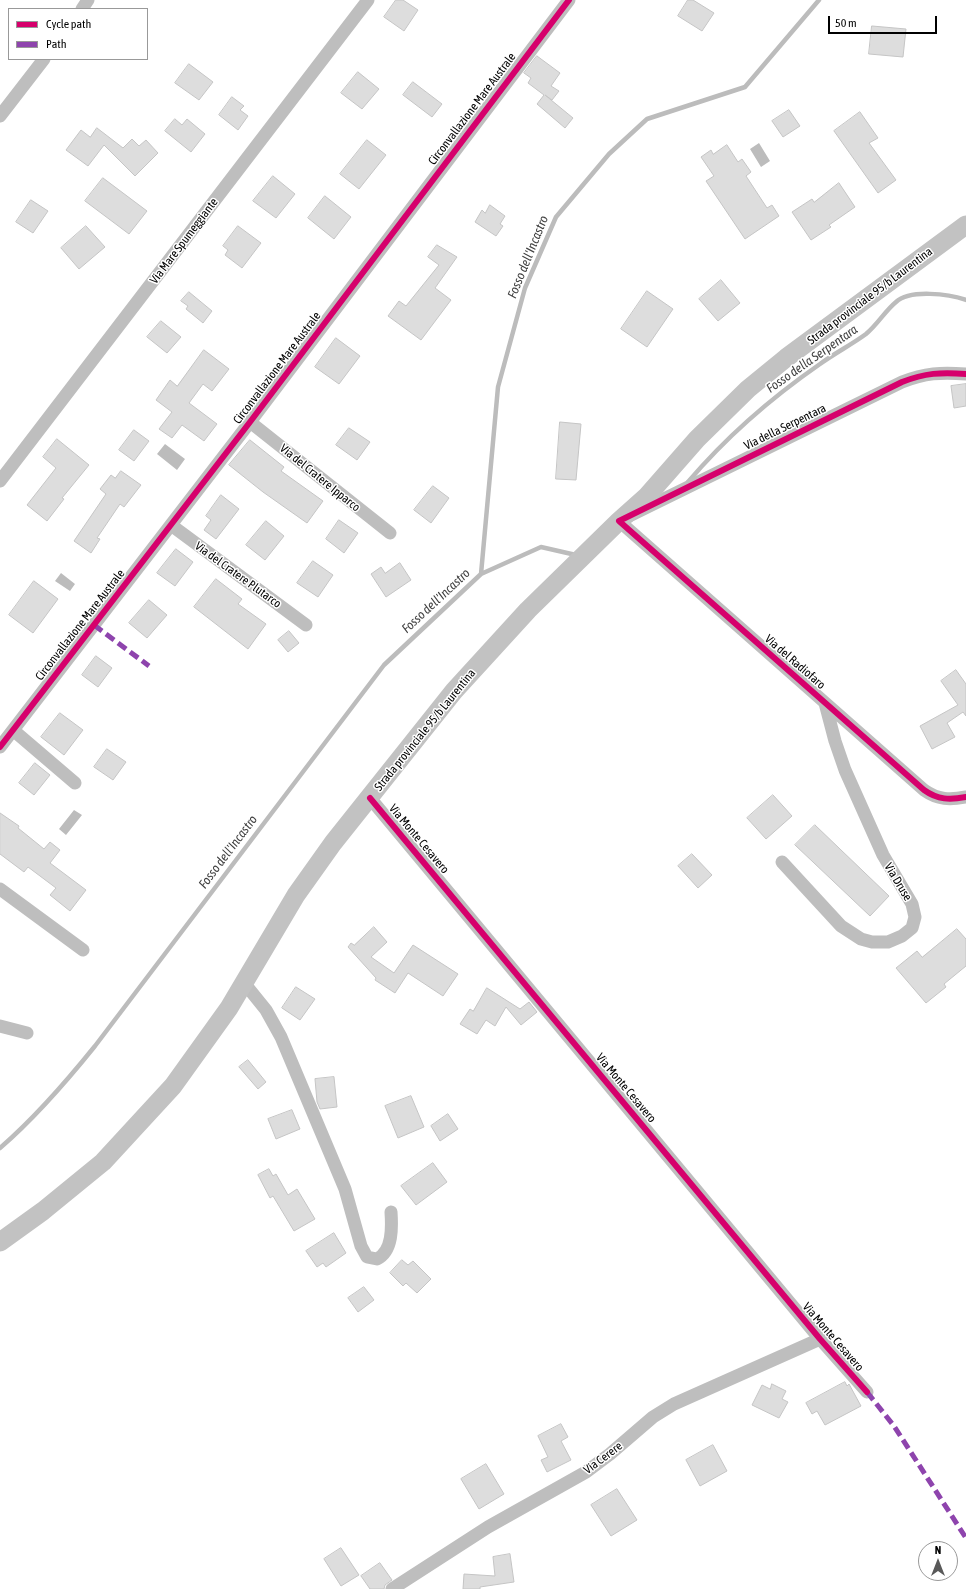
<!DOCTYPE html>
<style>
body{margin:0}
#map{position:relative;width:966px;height:1589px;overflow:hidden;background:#fff;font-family:"Asap Condensed",sans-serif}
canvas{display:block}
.legend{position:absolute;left:8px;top:8px;width:140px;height:52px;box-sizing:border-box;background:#fff;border:1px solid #999;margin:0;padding:5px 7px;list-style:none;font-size:12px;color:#000}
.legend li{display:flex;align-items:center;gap:8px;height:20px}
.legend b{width:20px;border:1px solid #999}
.north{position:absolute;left:918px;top:1541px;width:40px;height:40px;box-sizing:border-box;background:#fff;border:1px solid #999;border-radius:50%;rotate:0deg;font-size:11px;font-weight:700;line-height:16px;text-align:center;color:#000}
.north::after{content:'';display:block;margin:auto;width:14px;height:18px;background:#595959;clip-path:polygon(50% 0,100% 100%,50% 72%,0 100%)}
.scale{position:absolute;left:828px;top:16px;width:109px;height:18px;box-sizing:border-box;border:2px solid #000;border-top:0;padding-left:5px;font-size:12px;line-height:14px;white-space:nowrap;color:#000;-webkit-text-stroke:3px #fff;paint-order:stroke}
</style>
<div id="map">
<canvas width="966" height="1589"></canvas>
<ul class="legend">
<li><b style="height:5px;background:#d6006c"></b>Cycle path</li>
<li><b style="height:5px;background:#8e44ad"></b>Path</li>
</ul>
<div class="north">N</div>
<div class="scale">50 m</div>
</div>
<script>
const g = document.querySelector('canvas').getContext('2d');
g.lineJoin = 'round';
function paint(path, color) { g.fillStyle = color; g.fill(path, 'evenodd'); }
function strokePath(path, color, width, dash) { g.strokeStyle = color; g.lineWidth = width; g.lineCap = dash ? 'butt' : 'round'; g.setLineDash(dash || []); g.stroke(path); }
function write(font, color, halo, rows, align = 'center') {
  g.font = font + ' "Asap Condensed",sans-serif'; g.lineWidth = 3; g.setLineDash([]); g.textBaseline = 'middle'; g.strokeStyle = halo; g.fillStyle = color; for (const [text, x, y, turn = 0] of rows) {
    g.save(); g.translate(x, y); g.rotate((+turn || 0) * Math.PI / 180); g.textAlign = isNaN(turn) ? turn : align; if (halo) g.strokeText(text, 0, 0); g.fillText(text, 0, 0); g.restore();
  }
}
paint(new Path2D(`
 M 759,143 L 770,161 L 761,167 L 750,149 Z
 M 165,444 L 185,459 L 177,470 L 157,454 Z
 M 61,573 L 75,584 L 70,591 L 55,581 Z
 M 74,810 L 82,815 L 66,835 L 59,829 Z`), '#bcbcbc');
strokePath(new Path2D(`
 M 688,482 C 727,436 771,398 820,364 C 835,353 851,345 866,334 C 878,324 885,311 896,302 C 910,289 949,294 966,300
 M 481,574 L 541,547 L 576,555
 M 0,1148 C 36,1117 66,1082 95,1046 L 384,665 L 481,574 L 498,387 L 525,288 L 556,217 L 609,154 L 647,119 L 745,87 L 819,0`), '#bcbcbc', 4.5);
const building = new Path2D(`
 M 396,0 L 403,0 L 418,10 L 404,31 L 384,17 Z
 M 688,0 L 693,0 L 714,13 L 702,31 L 678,16 Z
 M 872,26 L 906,29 L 903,57 L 869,54 Z
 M 537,56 L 560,73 L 551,86 L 559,91 L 552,100 L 545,95 L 573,118 L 565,128 L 537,104 L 544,95 L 528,83 L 531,78 L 524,73 Z
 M 189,64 L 213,82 L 199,100 L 175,83 Z
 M 358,72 L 379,89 L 362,109 L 341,93 Z
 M 413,82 L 442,104 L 432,117 L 403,95 Z
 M 232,97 L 244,106 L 240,110 L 248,116 L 238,130 L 219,115 Z
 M 789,110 L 800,126 L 783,137 L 772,121 Z
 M 860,112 L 878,138 L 869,143 L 896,180 L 878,193 L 834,131 Z
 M 175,119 L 182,125 L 187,119 L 205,134 L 191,152 L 165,131 Z
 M 97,128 L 123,148 L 132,139 L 139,146 L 146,140 L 158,153 L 135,176 L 104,145 L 88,166 L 66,150 L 81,130 L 90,137 Z
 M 367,140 L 386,155 L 359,189 L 340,174 Z
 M 727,145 L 738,162 L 742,159 L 751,172 L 746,176 L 767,208 L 772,205 L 779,216 L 745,239 L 706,181 L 714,176 L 701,157 L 711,150 L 713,154 Z
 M 273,176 L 295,194 L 276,218 L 253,201 Z
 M 103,178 L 147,211 L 129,234 L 85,201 Z
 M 839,183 L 855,207 L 829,225 L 831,227 L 811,240 L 792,212 L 812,199 L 814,202 Z
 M 325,196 L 351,217 L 334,239 L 308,218 Z
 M 31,200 L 48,211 L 33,233 L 16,222 Z
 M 490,205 L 505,216 L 500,224 L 503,226 L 496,236 L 475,222 L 482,210 L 485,213 Z
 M 86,226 L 105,247 L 79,269 L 61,248 Z
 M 238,226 L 261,243 L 242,268 L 225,255 L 228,250 L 223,246 Z
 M 437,245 L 457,257 L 435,288 L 451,300 L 421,340 L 388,316 L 399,301 L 406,306 L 439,265 L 428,257 Z
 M 721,280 L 740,303 L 718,321 L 699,299 Z
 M 647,291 L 673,309 L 647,347 L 621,329 Z
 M 189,292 L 212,311 L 203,323 L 186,309 L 188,306 L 181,301 Z
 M 161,321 L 181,337 L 167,353 L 147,337 Z
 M 336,338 L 360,356 L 339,384 L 315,367 Z
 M 204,350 L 229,369 L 212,391 L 203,384 L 189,403 L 217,424 L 204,441 L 182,425 L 172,438 L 159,429 L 172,412 L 156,400 L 170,380 L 177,386 Z
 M 966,384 L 966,406 L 954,408 L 951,386 Z
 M 560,422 L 581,424 L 576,480 L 556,479 Z
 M 349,428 L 370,442 L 357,460 L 336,445 Z
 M 134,430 L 149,441 L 134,461 L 119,450 Z
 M 57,439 L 89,465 L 62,498 L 64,499 L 47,521 L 27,505 L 56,468 L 43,457 Z
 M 250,440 L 284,467 L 281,471 L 323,501 L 307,523 L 263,492 L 229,465 Z
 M 121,471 L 141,485 L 124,507 L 120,504 L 97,538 L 100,539 L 91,553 L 74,541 L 106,494 L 100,489 L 111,475 L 115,478 Z
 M 433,486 L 449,498 L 431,523 L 414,510 Z
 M 221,495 L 239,509 L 216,539 L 204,530 L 211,520 L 206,516 Z
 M 339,520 L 358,533 L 344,553 L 326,539 Z
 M 266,521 L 284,536 L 265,560 L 246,545 Z
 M 176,549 L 193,562 L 175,586 L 157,573 Z
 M 313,561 L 333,575 L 318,597 L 297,583 Z
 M 400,563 L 411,580 L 386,597 L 371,574 L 381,567 L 385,573 Z
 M 216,579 L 242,599 L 238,604 L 266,624 L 248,649 L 194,607 Z
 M 34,581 L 58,599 L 33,633 L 9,615 Z
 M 149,600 L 167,615 L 147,638 L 129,623 Z
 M 289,631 L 299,643 L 288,652 L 278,640 Z
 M 96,656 L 112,668 L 98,687 L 82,675 Z
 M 956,670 L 966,684 L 966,716 L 963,712 L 947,723 L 955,737 L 932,749 L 920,726 L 958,705 L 941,681 Z
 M 60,713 L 83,730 L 64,755 L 41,737 Z
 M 107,749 L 126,762 L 113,780 L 94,767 Z
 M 35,763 L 50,775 L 34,795 L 19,783 Z
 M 773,795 L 792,816 L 766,839 L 747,818 Z
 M 0,813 L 19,826 L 18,828 L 44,849 L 50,842 L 60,850 L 50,863 L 86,890 L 70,911 L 50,895 L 56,888 L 28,867 L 24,872 L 0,854 Z
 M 815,825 L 889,896 L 870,916 L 795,845 Z
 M 692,854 L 712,875 L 698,888 L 678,866 Z
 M 374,927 L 387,942 L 371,957 L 394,973 L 413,945 L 458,974 L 443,996 L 408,973 L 395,993 L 375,980 L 376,978 L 348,947 L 351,943 L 354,945 Z
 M 957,929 L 966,939 L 966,966 L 944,984 L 946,987 L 926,1003 L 896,968 L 917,951 L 922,957 Z
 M 296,987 L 315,999 L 300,1020 L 282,1008 Z
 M 487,988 L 520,1009 L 529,1002 L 537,1012 L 521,1025 L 506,1007 L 495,1026 L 486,1020 L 477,1034 L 460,1024 L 470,1009 L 473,1011 Z
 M 248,1060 L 266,1082 L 258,1089 L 239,1067 Z
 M 334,1077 L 337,1107 L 320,1109 L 317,1102 L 315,1079 Z
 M 411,1096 L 424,1127 L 398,1138 L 385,1106 Z
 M 292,1110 L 300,1129 L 276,1139 L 268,1119 Z
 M 448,1114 L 458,1129 L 440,1141 L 431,1126 Z
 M 433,1163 L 447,1182 L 416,1205 L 401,1186 Z
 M 269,1169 L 273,1176 L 276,1174 L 288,1195 L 297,1189 L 315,1219 L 294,1231 L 273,1196 L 270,1198 L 258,1175 Z
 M 334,1233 L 346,1253 L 326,1267 L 323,1263 L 317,1267 L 306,1251 Z
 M 402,1260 L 408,1265 L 413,1261 L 431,1279 L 417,1293 L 406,1283 L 403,1286 L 390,1273 Z
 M 364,1287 L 374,1300 L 358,1312 L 348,1298 Z
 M 845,1382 L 847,1386 L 849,1384 L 861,1406 L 825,1425 L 817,1411 L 812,1414 L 806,1403 Z
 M 772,1384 L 786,1391 L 782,1399 L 788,1402 L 779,1418 L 752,1405 L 762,1385 L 770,1389 Z
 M 561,1424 L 568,1437 L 561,1441 L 571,1460 L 547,1472 L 541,1460 L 548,1457 L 538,1436 Z
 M 713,1445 L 727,1471 L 700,1486 L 686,1460 Z
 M 486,1464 L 504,1494 L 479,1509 L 461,1479 Z
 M 617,1489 L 637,1520 L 611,1536 L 591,1505 Z
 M 341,1548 L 359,1575 L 341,1586 L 324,1559 Z
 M 510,1554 L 514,1582 L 480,1587 L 480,1589 L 463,1589 L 464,1574 L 495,1576 L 493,1557 Z
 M 380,1563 L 392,1580 L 385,1585 L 384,1589 L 370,1589 L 361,1576 Z`);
paint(building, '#ddd');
strokePath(building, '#c5c5c5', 1);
strokePath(new Path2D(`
 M 82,9 L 88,0
 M 0,116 L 44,59
 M 966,374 C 941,372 925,373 902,382 L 619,521 L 924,790 C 938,800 950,800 966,797
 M 250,422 L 390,533
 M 0,481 L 368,0
 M 171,525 L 306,625
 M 13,730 L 75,783
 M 0,747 L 250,422 L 569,0
 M 370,798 L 820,1339 L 867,1392
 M 782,862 L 841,926 L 861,939 L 872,942 L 888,942 L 902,936 L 912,928 L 915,917 L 912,904 L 883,855 L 845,770 L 835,741 L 825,703
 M 0,889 L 83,950
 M 245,984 L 266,1010 L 281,1037 L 345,1189 L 361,1246 L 367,1257 L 377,1259 C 393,1251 392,1227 391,1212
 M 0,1026 L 27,1033
 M 392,1589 L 488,1527 L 586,1472 L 610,1454 L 653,1417 L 674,1404 L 820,1339`), '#bebebe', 13);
strokePath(new Path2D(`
 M 0,1242 L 43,1211 L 103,1162 L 173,1086 L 229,1008 L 296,895 L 333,843 L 454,691 L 528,610 L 619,521 L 647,496 L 697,439 L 748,389 L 786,358 L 966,225`), '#c2c2c2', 19);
strokePath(new Path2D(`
 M 94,625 L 149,666
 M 867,1392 L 894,1426 L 966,1538`), '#8e44ad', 5, [10, 5]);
strokePath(new Path2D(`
 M 966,374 C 941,372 925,373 902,382 L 619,521 L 924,790 C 938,800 950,800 966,797
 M 0,747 L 250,422 L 569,0
 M 370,798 L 820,1339 L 867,1392`), '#d6006c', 6);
write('12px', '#000', '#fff', [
 ["Circonvallazione Mare Australe",472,109,-53],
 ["Via Mare Spumeggiante",184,241,-53],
 ["Strada provinciale 95/b Laurentina",870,296,-37],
 ["Circonvallazione Mare Australe",277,368,-53],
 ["Via della Serpentara",785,427,-26],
 ["Via del Cratere Ipparco",320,478,39],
 ["Via del Cratere Plutarco",238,575,36],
 ["Circonvallazione Mare Australe",80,625,-52],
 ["Via del Radiofaro",795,662,41],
 ["Strada provinciale 95/b Laurentina",425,730,-51],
 ["Via Monte Cesavero",419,839,50],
 ["Via Druse",898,882,59],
 ["Via Monte Cesavero",626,1088,50],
 ["Via Monte Cesavero",833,1337,49],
 ["Via Cerere",603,1458,-37]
]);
write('italic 13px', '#414141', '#fff', [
 ["Fosso dell'Incastro",528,257,-68],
 ["Fosso della Serpentara",812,359,-35],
 ["Fosso dell'Incastro",436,601,-43],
 ["Fosso dell'Incastro",228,852,-53]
]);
</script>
